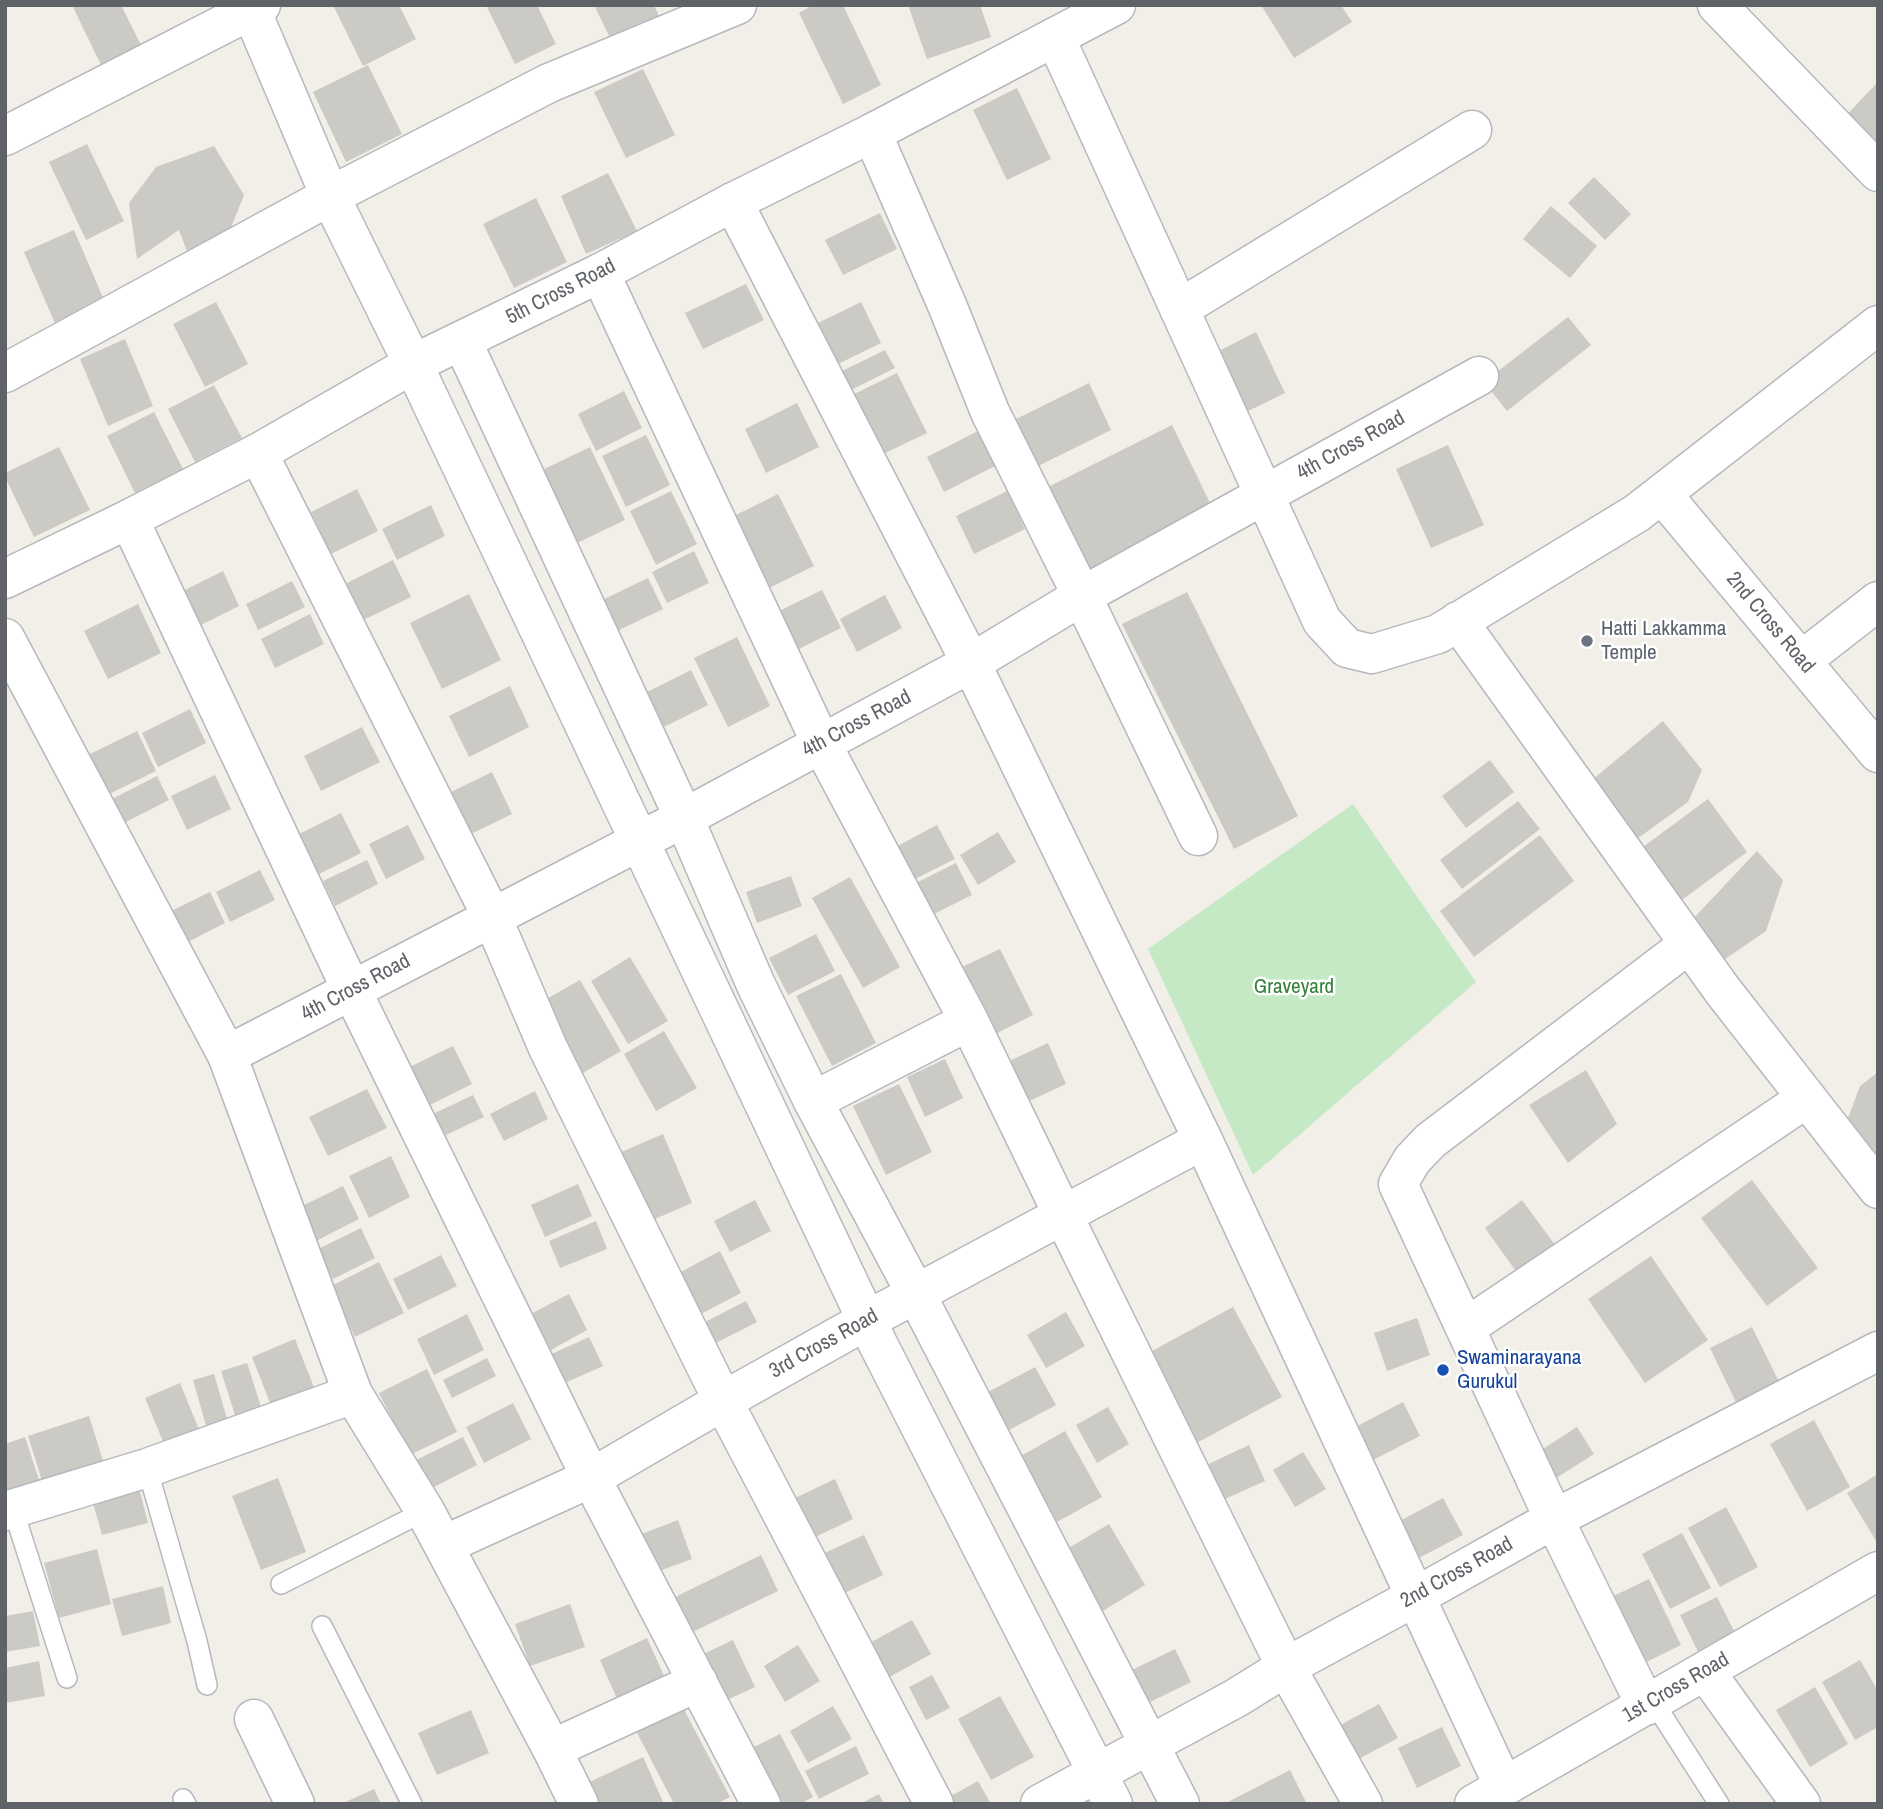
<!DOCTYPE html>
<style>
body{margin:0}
#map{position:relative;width:1883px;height:1809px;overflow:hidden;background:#f1efe8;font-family:"Archivo Narrow",sans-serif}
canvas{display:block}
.frame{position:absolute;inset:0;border:7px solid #5f6368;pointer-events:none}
</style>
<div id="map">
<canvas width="1883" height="1809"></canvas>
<div class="frame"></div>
</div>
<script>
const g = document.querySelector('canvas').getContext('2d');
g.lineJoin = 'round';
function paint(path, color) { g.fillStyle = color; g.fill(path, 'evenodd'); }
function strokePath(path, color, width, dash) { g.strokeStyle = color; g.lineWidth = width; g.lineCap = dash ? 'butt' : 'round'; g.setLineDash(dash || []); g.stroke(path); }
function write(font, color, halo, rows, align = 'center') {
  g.font = font + ' "Archivo Narrow",sans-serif'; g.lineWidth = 5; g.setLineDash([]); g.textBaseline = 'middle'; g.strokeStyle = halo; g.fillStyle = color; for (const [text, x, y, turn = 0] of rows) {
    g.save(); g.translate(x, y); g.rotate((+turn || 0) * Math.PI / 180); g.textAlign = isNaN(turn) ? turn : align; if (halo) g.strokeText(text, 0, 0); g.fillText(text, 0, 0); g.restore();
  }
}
paint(new Path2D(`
 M 1353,804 L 1476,982 L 1253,1175 L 1148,949 Z`), '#c5e8c5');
paint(new Path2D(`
 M 72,5 L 121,5 L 141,45 L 101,65 Z
 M 333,5 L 399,5 L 416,39 L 363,66 Z
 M 491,5 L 537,5 L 556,44 L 515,64 L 487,7 Z
 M 594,5 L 654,5 L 659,16 L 611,40 Z
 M 813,5 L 843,5 L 881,85 L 843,104 L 799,13 Z
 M 908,5 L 980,5 L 991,37 L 927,59 Z
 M 1261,5 L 1341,5 L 1352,22 L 1294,58 Z
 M 368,65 L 402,134 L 346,162 L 313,92 Z
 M 643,69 L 675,135 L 626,158 L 594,92 Z
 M 1876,84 L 1878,86 L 1878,152 L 1838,124 Z
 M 1017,88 L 1051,159 L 1007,180 L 973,110 Z
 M 87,144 L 124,221 L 86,240 L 49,162 Z
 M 214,146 L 244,195 L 226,240 L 188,254 L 179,230 L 137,259 L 129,203 L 156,167 Z
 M 608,173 L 637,231 L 586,254 L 561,196 Z
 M 1594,177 L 1631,214 L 1605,240 L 1568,203 Z
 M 536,198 L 567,262 L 514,288 L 483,224 Z
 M 1551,206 L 1597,246 L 1570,278 L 1523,239 Z
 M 880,213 L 897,249 L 843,275 L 825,240 Z
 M 74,230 L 107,307 L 57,328 L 24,252 Z
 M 746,284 L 764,320 L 703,349 L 685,313 Z
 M 216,302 L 248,364 L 205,387 L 173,324 Z
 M 861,302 L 881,343 L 834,366 L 814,325 Z
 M 1568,317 L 1591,345 L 1507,411 L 1484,382 Z
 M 1256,332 L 1285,393 L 1236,417 L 1207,357 Z
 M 125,339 L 153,406 L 108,426 L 80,359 Z
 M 885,350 L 895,368 L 851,390 L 842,371 Z
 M 897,373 L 927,433 L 879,456 L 850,396 Z
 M 1089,383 L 1111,430 L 1034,468 L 1012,421 Z
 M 214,385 L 242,438 L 195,462 L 168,409 Z
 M 624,391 L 642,428 L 596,451 L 578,414 Z
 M 797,403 L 819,447 L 766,473 L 745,429 Z
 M 154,412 L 183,469 L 135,493 L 107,436 Z
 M 1172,425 L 1215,513 L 1085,578 L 1042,490 Z
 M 978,431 L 995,466 L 944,492 L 927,457 Z
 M 646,435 L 670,485 L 626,507 L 602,456 Z
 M 1448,445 L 1484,525 L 1431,548 L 1396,469 Z
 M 59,447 L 90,510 L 34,537 L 5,477 L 5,473 Z
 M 590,447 L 625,520 L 575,544 L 540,471 Z
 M 357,489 L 378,531 L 331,554 L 311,512 Z
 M 671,491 L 697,544 L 656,565 L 630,511 Z
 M 1007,491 L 1025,529 L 974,554 L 956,516 Z
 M 778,494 L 814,566 L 769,588 L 734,516 Z
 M 431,505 L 445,536 L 397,560 L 382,529 Z
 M 694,551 L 709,583 L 667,603 L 652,572 Z
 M 393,560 L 411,597 L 355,624 L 337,588 Z
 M 223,571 L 239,606 L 195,628 L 179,593 Z
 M 648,578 L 663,609 L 615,632 L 600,601 Z
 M 292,581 L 305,607 L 258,630 L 246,604 Z
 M 822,590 L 841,628 L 793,652 L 775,613 Z
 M 1187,592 L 1298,816 L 1234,849 L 1122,624 Z
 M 469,594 L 501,660 L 442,689 L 410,623 Z
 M 885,595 L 902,628 L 857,652 L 840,619 Z
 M 138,604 L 161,653 L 108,679 L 84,631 Z
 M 310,614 L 324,644 L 275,668 L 261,639 Z
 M 737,637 L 770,706 L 728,727 L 694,658 Z
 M 691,670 L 708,705 L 664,727 L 647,692 Z
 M 510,686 L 529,727 L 469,757 L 449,716 Z
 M 190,709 L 206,743 L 158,767 L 142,733 Z
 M 1663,721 L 1702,770 L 1688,802 L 1634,841 L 1592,780 Z
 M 362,727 L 380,762 L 321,791 L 304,756 Z
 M 137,731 L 156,771 L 101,798 L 82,758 Z
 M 1490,760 L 1514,792 L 1466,828 L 1442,796 Z
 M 492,772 L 512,814 L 465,837 L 445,795 Z
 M 215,775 L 231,809 L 187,830 L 171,796 Z
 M 157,776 L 169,800 L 122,824 L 110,800 Z
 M 1708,799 L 1747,852 L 1671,908 L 1632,855 Z
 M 1518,801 L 1540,829 L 1462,889 L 1440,860 Z
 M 341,813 L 361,853 L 311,878 L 291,838 Z
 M 408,825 L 425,859 L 386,879 L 369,844 Z
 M 937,825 L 955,859 L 909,882 L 892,849 Z
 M 998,832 L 1016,862 L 978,885 L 960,855 Z
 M 1540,835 L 1574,881 L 1474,957 L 1440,911 Z
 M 1757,851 L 1783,880 L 1766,931 L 1721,962 L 1690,922 Z
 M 367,860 L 378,884 L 335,906 L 323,881 Z
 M 956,863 L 972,895 L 926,918 L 910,886 Z
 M 260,870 L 275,900 L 230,922 L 216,892 Z
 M 791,876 L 802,906 L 757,923 L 746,892 Z
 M 850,877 L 900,967 L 863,988 L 812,898 Z
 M 210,892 L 225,923 L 182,945 L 167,913 Z
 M 816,934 L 835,971 L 788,995 L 769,958 Z
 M 1000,949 L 1033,1015 L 989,1037 L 956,970 Z
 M 630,957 L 668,1021 L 628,1044 L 591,981 Z
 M 841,974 L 876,1043 L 832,1066 L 796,996 Z
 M 580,980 L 621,1051 L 581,1074 L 541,1002 Z
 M 664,1031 L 697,1088 L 656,1111 L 624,1054 Z
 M 1048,1043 L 1066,1084 L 1025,1103 L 1007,1062 Z
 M 453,1046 L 472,1084 L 420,1110 L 401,1071 Z
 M 945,1059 L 963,1098 L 925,1117 L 907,1077 Z
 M 1586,1070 L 1617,1124 L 1568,1163 L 1529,1105 Z
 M 1878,1072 L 1878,1172 L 1845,1126 L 1860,1086 Z
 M 899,1084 L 932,1152 L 886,1175 L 853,1106 Z
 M 367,1089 L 387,1128 L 328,1156 L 309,1117 Z
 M 535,1091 L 548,1119 L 504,1141 L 490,1114 Z
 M 473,1095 L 484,1117 L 444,1136 L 433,1114 Z
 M 663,1134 L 692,1203 L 648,1222 L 619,1153 Z
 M 391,1156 L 410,1197 L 369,1218 L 349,1176 Z
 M 1752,1180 L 1818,1268 L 1767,1306 L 1701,1218 Z
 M 578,1184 L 592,1216 L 545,1237 L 531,1205 Z
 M 343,1186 L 359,1219 L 314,1242 L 298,1208 Z
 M 755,1200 L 771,1231 L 730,1252 L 714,1221 Z
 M 1522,1200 L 1561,1253 L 1523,1281 L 1485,1228 Z
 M 596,1221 L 607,1249 L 560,1268 L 549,1241 Z
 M 361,1228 L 375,1258 L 333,1279 L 318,1249 Z
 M 720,1251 L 741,1293 L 699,1315 L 677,1274 Z
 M 441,1255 L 457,1286 L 408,1310 L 393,1279 Z
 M 1651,1256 L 1708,1340 L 1645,1383 L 1588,1299 Z
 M 379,1262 L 404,1313 L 355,1337 L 331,1286 Z
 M 569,1294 L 587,1330 L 542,1355 L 523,1318 Z
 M 746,1301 L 757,1322 L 710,1346 L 699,1325 Z
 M 1233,1307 L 1282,1397 L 1191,1446 L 1143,1356 Z
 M 1066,1312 L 1085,1346 L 1046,1368 L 1027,1335 Z
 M 467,1314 L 484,1350 L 434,1375 L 417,1339 Z
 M 1417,1318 L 1430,1355 L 1387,1371 L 1374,1333 Z
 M 1752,1327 L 1785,1394 L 1742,1415 L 1710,1348 Z
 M 589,1337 L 603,1366 L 558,1386 L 545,1357 Z
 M 295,1339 L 317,1395 L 274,1413 L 252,1357 Z
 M 487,1358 L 496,1376 L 452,1398 L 443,1380 Z
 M 247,1363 L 262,1410 L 236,1418 L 221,1371 Z
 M 1035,1367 L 1056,1405 L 1009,1430 L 988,1392 Z
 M 427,1369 L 457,1432 L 410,1455 L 379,1393 Z
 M 214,1374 L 228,1422 L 207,1429 L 193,1380 Z
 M 180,1383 L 202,1437 L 167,1451 L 145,1398 Z
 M 1403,1402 L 1420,1436 L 1363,1465 L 1346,1432 Z
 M 513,1403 L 531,1439 L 484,1463 L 466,1427 Z
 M 1108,1407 L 1129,1444 L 1097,1463 L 1076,1425 Z
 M 89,1416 L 105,1467 L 44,1487 L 28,1436 Z
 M 1814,1420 L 1850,1487 L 1807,1511 L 1770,1444 Z
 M 1577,1427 L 1594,1454 L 1553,1480 L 1535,1454 Z
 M 1065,1431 L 1102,1497 L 1057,1522 L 1021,1456 Z
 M 25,1437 L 41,1486 L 5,1497 L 5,1444 Z
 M 463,1437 L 477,1465 L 430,1489 L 416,1460 Z
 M 1249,1445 L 1265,1481 L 1214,1504 L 1198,1469 Z
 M 1303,1452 L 1326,1489 L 1295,1507 L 1273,1470 Z
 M 1878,1474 L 1878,1544 L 1847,1493 Z
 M 278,1478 L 306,1552 L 261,1570 L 232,1496 Z
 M 835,1479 L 853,1519 L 807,1541 L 789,1501 Z
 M 138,1484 L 148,1523 L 102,1535 L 91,1496 Z
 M 1443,1498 L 1463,1535 L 1413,1561 L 1394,1524 Z
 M 1726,1507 L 1758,1567 L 1720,1587 L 1688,1528 Z
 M 678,1520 L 692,1559 L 648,1575 L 634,1537 Z
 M 1109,1524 L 1145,1585 L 1098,1614 L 1062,1552 Z
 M 1682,1533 L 1711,1588 L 1670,1609 L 1642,1554 Z
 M 864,1535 L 883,1575 L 836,1597 L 818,1556 Z
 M 97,1549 L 111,1604 L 59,1618 L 44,1563 Z
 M 761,1555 L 778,1591 L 684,1636 L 667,1601 Z
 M 1649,1579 L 1681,1645 L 1632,1669 L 1601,1602 Z
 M 163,1586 L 171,1623 L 122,1636 L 112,1599 Z
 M 1717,1597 L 1741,1645 L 1704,1664 L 1680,1615 Z
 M 570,1604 L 585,1647 L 530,1666 L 515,1624 Z
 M 33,1611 L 40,1646 L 5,1652 L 5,1616 Z
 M 912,1620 L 931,1654 L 884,1680 L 866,1645 Z
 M 647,1638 L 666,1680 L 618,1701 L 600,1660 Z
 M 733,1640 L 755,1687 L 718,1704 L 697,1657 Z
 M 798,1645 L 820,1681 L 785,1702 L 764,1666 Z
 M 1175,1649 L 1191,1682 L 1146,1704 L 1130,1671 Z
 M 1860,1660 L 1878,1691 L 1878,1727 L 1855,1740 L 1822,1682 Z
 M 39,1661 L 45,1696 L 5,1703 L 5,1668 Z
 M 932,1675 L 950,1708 L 926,1720 L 909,1687 Z
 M 1815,1687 L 1848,1744 L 1810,1767 L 1776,1710 Z
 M 1000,1696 L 1034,1757 L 991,1780 L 958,1719 Z
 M 679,1700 L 730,1797 L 716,1804 L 674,1804 L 633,1725 Z
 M 1379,1704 L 1398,1738 L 1351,1763 L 1333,1729 Z
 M 833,1706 L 852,1739 L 808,1763 L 790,1731 Z
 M 471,1710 L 489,1753 L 437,1775 L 418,1733 Z
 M 1442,1727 L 1461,1766 L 1417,1788 L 1398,1748 Z
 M 780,1734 L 813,1797 L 800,1804 L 776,1804 L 748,1750 Z
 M 856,1746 L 869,1774 L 819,1799 L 805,1771 Z
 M 643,1757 L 664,1804 L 594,1804 L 585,1784 Z
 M 1290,1770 L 1307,1804 L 1224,1804 Z
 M 978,1781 L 991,1804 L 943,1804 L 942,1801 Z
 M 374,1789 L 381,1804 L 341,1804 Z
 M 879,1794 L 884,1804 L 860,1804 Z`), '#cccac5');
const service = new Path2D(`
 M 147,1468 L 197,1641 L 207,1685
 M 13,1509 L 67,1678
 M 281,1584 L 425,1511
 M 322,1626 L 412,1804
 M 1653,1701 L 1719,1804
 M 183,1799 L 186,1804`);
const minor = new Path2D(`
 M 1717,5 L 1878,172
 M 1055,37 L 1322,621 L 1347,648 L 1372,654 L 1438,634 L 1637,513 L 1878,325
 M 872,133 L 947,305 L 990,412 L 1082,596 L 1198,836
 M 5,136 L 261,5
 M 733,202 L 971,663 L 1203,1140 L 1504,1787
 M 600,273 L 821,743 L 969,1021 L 1063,1215 L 1286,1667 L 1363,1804
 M 1179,309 L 1472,130
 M 5,373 L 330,196 L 549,83 L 737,5
 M 258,453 L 492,917 L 548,1048 L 723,1401 L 934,1804
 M 1662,494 L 1878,753
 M 129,519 L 352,991 L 591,1478 L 761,1804
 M 1458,621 L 1723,991 L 1878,1189
 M 1801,661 L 1878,601
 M 227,1055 L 684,818 L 971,663 L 1082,596 L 1479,376
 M 813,1101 L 969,1021
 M 1465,1328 L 1807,1098
 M 5,1511 L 147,1468 L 353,1394
 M 444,1545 L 591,1478 L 723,1401 L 867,1320 L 1203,1140
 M 1705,1671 L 1801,1804
 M 1646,1706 L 1554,1519 L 1398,1184 L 1412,1160 L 1430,1141 L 1689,944
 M 254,1719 L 295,1804
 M 552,1749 L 698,1682
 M 1040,1804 L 1236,1698 L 1286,1667 L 1415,1597 L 1554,1519 L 1878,1351
 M 1474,1804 L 1878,1571`);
const tertiary = new Path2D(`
 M 249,5 L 330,196 L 413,364 L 878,1344 L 1113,1804
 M 462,341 L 684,818 L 756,985 L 813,1101 L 916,1294 L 1180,1804
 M 5,579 L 129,519 L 258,453 L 413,364 L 600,273 L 733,202 L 872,133 L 1116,5
 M 5,638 L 227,1055 L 353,1394 L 425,1511 L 552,1749 L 579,1804`);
strokePath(service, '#b5b8bc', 22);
strokePath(minor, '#b5b8bc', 41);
strokePath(tertiary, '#b5b8bc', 41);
strokePath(service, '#fff', 19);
strokePath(minor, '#fff', 38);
strokePath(tertiary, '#fff', 38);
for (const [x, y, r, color] of [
 [1587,641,7,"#6b7280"],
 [1443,1370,7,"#1a4fb4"]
]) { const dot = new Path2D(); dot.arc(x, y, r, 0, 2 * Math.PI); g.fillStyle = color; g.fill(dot); strokePath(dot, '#fff', 2.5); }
write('21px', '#5f6368', '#fff', [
 ["5th Cross Road",561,292,-27],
 ["4th Cross Road",1351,446,-29],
 ["2nd Cross Road",1770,623,50],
 ["4th Cross Road",857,724,-28],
 ["4th Cross Road",356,988,-28],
 ["3rd Cross Road",824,1344,-29],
 ["2nd Cross Road",1457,1573,-29],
 ["1st Cross Road",1676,1688,-30]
]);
write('21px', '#5b616d', '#fff', [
 ["Hatti Lakkamma",1601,629],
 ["Temple",1601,653]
], 'left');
write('21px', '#348238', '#fff', [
 ["Graveyard",1294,987]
]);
write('21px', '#164399', '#fff', [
 ["Swaminarayana",1457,1358],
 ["Gurukul",1457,1382]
], 'left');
</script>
